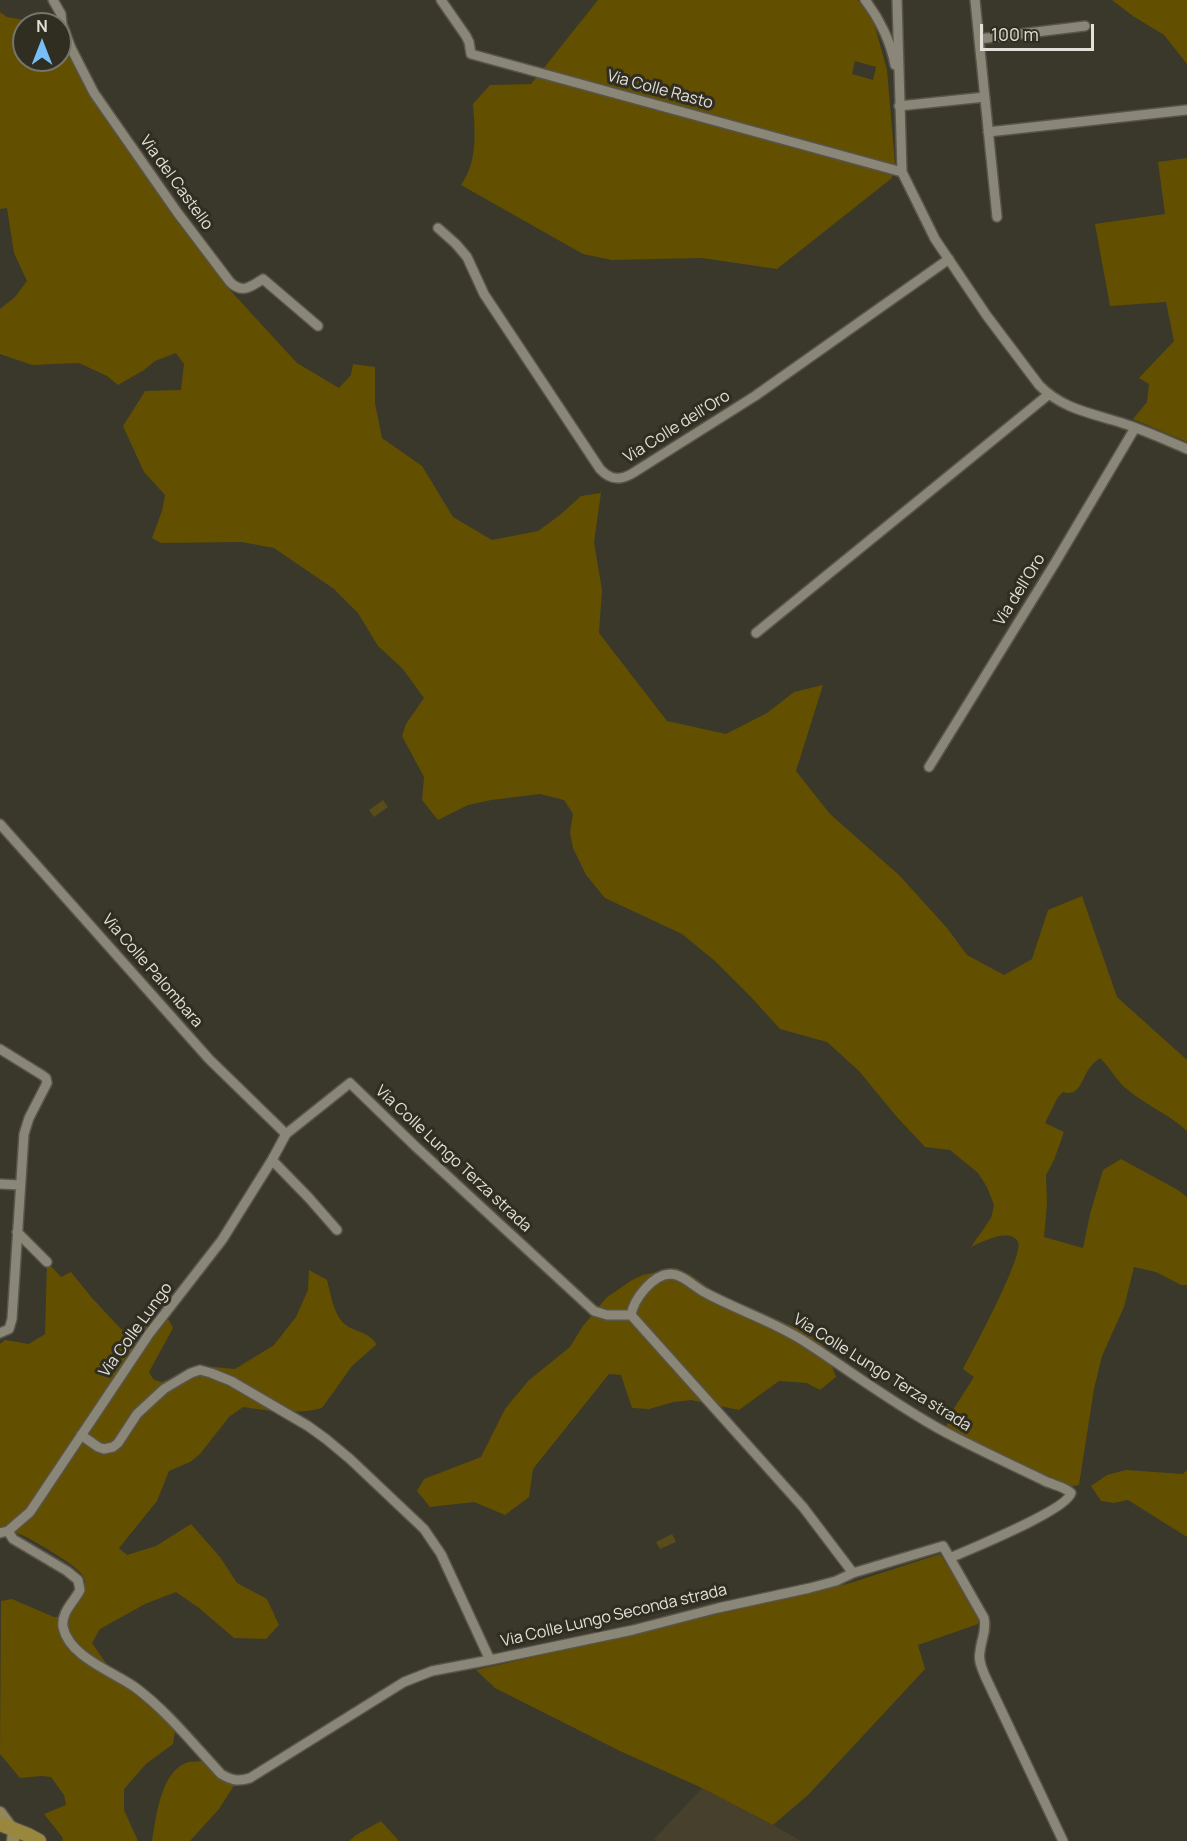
<!DOCTYPE html>
<style>
body{margin:0}
#map{position:relative;width:1187px;height:1841px;overflow:hidden;background:#3a372b;font-family:Manrope,sans-serif}
canvas{display:block}
.north{position:absolute;left:12px;top:12px;width:60px;height:60px;box-sizing:border-box;background:#302d21;border:2px solid #77756b;border-radius:50%;rotate:0deg;font-size:16px;font-weight:700;line-height:24px;text-align:center;color:#e2e0d9}
.north::after{content:'';display:block;margin:auto;width:21px;height:27px;background:#78bff8;clip-path:polygon(50% 0,100% 100%,50% 72%,0 100%)}
.scale{position:absolute;left:980px;top:24px;width:114px;height:27px;box-sizing:border-box;border:3px solid #e2e0d9;border-top:0;padding-left:8px;font-size:18px;line-height:21px;white-space:nowrap;color:#e2e0d9;-webkit-text-stroke:4px #302d21;paint-order:stroke}
</style>
<div id="map">
<canvas width="1187" height="1841"></canvas>
<div class="north">N</div>
<div class="scale">100 m</div>
</div>
<script>
const g = document.querySelector('canvas').getContext('2d');
g.lineJoin = 'round';
function paint(path, color) { g.fillStyle = color; g.fill(path, 'evenodd'); }
function strokePath(path, color, width, dash) { g.strokeStyle = color; g.lineWidth = width; g.lineCap = dash ? 'butt' : 'round'; g.setLineDash(dash || []); g.stroke(path); }
function write(font, color, halo, rows, align = 'center') {
  g.font = font + ' Manrope,sans-serif'; g.lineWidth = 6; g.setLineDash([]); g.textBaseline = 'middle'; g.strokeStyle = halo; g.fillStyle = color; for (const [text, x, y, turn = 0] of rows) {
    g.save(); g.translate(x, y); g.rotate((+turn || 0) * Math.PI / 180); g.textAlign = isNaN(turn) ? turn : align; if (halo) g.strokeText(text, 0, 0); g.fillText(text, 0, 0); g.restore();
  }
}
paint(new Path2D(`
 M 702,1788 L 773,1825 L 801,1841 L 656,1841 L 654,1839 Z`), '#46402d');
paint(new Path2D(`
 M 598,0 L 858,0 L 873,19 L 887,70 L 895,163 L 892,178 L 777,269 L 702,258 L 612,260 L 583,254 L 461,185 C 478,161 475,132 473,104 L 490,85 L 531,84 ZM 855,61 L 876,67 L 873,80 L 852,74 Z
 M 1112,0 L 1187,0 L 1187,64 L 1164,35 L 1133,16 Z
 M 0,12 L 7,17 L 48,24 L 24,24 L 24,60 L 60,60 L 60,32 L 83,65 L 132,150 L 179,223 L 229,289 L 297,363 L 339,388 L 351,375 L 353,364 L 375,367 L 375,403 L 382,438 L 422,466 L 453,517 L 492,540 L 538,531 L 560,515 L 581,496 L 601,493 L 594,542 L 602,590 L 599,633 L 667,721 L 726,734 L 767,713 L 794,692 L 823,685 L 796,771 L 830,814 L 899,875 L 947,928 L 967,955 L 1004,975 L 1032,959 L 1048,910 L 1082,896 L 1117,997 L 1187,1060 L 1187,1131 C 1169,1114 1147,1106 1128,1090 C 1116,1081 1111,1068 1100,1058 C 1096,1061 1092,1064 1089,1069 C 1081,1080 1080,1097 1063,1092 L 1058,1097 L 1045,1123 L 1064,1132 L 1054,1160 L 1046,1175 L 1047,1204 L 1044,1237 L 1083,1248 L 1090,1214 L 1103,1170 L 1121,1159 L 1178,1190 L 1187,1197 L 1187,1285 L 1181,1285 L 1156,1272 L 1134,1267 L 1124,1307 L 1102,1356 L 1094,1389 L 1079,1485 L 1064,1488 L 944,1432 L 953,1410 L 974,1377 L 963,1369 C 972,1352 1025,1254 1018,1242 C 1010,1227 982,1242 971,1247 L 991,1218 L 994,1205 L 987,1187 L 978,1173 L 950,1150 L 925,1147 L 896,1116 L 859,1071 L 827,1042 L 780,1029 L 751,997 L 715,961 L 682,934 L 605,898 L 586,875 L 573,848 L 570,832 L 573,814 L 564,800 L 540,794 L 491,800 L 468,805 L 438,820 L 422,800 L 424,777 L 402,736 L 406,724 L 424,698 L 402,668 L 378,646 L 358,613 L 334,589 L 274,548 L 242,542 L 161,543 L 152,538 L 162,511 L 165,495 L 144,472 L 123,426 L 145,391 L 181,390 L 184,364 L 176,353 L 155,361 L 144,370 L 118,385 L 107,376 L 79,363 L 32,365 L 0,354 L 0,309 L 15,297 L 27,281 L 14,253 L 7,208 L 0,209 Z
 M 1187,158 L 1187,442 L 1133,419 L 1147,402 L 1149,384 L 1139,378 L 1174,341 L 1166,302 L 1110,306 L 1095,224 L 1165,214 L 1158,162 Z
 M 47,1262 L 61,1277 L 71,1272 L 92,1298 L 121,1329 L 136,1335 C 147,1322 152,1319 169,1320 L 173,1328 L 149,1372 L 154,1380 L 162,1382 L 202,1366 L 235,1369 L 274,1345 L 296,1317 L 308,1290 L 309,1270 L 327,1280 C 332,1298 334,1322 353,1329 C 365,1334 368,1334 377,1344 L 352,1366 L 322,1408 C 296,1415 269,1411 243,1407 L 229,1417 L 200,1454 L 190,1462 L 169,1471 L 157,1501 L 119,1548 L 127,1555 L 156,1546 L 191,1524 L 220,1557 L 237,1583 L 267,1599 L 279,1625 L 266,1639 L 234,1638 L 199,1608 L 176,1592 L 145,1604 L 100,1629 L 92,1643 L 110,1669 L 135,1687 L 176,1726 L 173,1744 L 146,1764 L 124,1789 L 124,1810 L 138,1841 L 62,1841 L 63,1838 L 44,1814 L 66,1805 L 64,1795 L 51,1777 L 41,1776 L 20,1778 L 0,1754 L 1,1601 L 12,1599 L 54,1617 C 65,1617 75,1610 80,1600 C 83,1593 87,1585 84,1578 C 81,1567 34,1541 22,1535 C 15,1532 7,1530 0,1528 L 0,1344 L 5,1340 L 29,1344 L 45,1334 Z
 M 676,1268 L 691,1275 L 713,1291 L 805,1332 L 825,1347 L 836,1377 L 820,1390 L 807,1383 L 779,1381 L 739,1410 L 691,1400 L 674,1402 L 649,1409 L 632,1408 L 621,1375 L 609,1374 L 533,1469 L 529,1497 L 505,1515 L 474,1502 L 430,1507 L 417,1491 L 424,1479 L 481,1457 L 505,1409 L 528,1381 L 570,1347 L 583,1326 L 606,1298 L 632,1280 L 643,1275 Z
 M 1126,1470 L 1183,1474 L 1187,1470 L 1187,1537 L 1128,1500 L 1114,1503 L 1101,1501 L 1091,1486 L 1107,1475 Z
 M 940,1554 L 979,1615 L 978,1624 L 918,1645 L 925,1669 L 808,1795 L 773,1825 L 702,1788 L 620,1751 L 495,1688 L 476,1670 L 847,1584 Z
 M 209,1761 L 237,1781 L 219,1809 L 190,1841 L 152,1841 C 156,1817 161,1769 189,1762 C 195,1761 203,1761 209,1761 Z
 M 381,1821 L 399,1841 L 349,1841 L 356,1835 Z`), '#625000');
paint(new Path2D(`
 M 383,800 L 388,807 L 374,817 L 369,810 Z
 M 672,1534 L 676,1542 L 660,1549 L 656,1542 Z`), '#594c1b');
const minor = new Path2D(`
 M 53,0 L 61,14 L 62,24 L 71,48 L 94,93 L 177,212 L 230,282 C 242,294 251,287 263,279 L 318,326
 M 441,0 L 466,36 L 469,42 L 471,54 L 902,172
 M 865,0 C 879,18 891,42 895,65
 M 897,0 L 902,172 L 935,239 L 987,316 L 1039,385 C 1062,409 1091,413 1122,423 C 1144,430 1166,440 1187,449
 M 975,0 L 997,217
 M 979,39 L 1085,26
 M 899,106 L 985,97
 M 988,132 L 1186,110
 M 438,228 L 456,244 L 467,257 L 484,294 L 600,469 C 610,480 620,481 633,473 L 755,396 L 949,259
 M 756,633 L 1048,395
 M 929,767 L 1055,563 L 1135,428
 M 0,824 L 209,1059 L 286,1134
 M 0,1049 L 42,1075 L 46,1078 L 47,1083 L 29,1118 L 24,1134 L 12,1319 L 9,1329 L 0,1333
 M 272,1160 L 309,1198 L 337,1230
 M 0,1184 L 20,1185
 M 17,1232 L 47,1262
 M 631,1315 C 634,1299 652,1275 670,1274 C 683,1274 694,1287 706,1293 C 739,1311 776,1322 807,1343 C 853,1373 897,1406 945,1432 C 977,1449 1010,1464 1043,1480 C 1052,1485 1064,1486 1071,1493 C 1067,1510 970,1549 950,1558
 M 81,1435 L 98,1447 L 104,1449 L 113,1447 L 118,1443 L 137,1414 L 164,1389 L 179,1380 L 191,1373 L 200,1370 L 211,1373 L 231,1381 L 308,1426 L 326,1439 L 350,1459 L 424,1529 L 441,1554 L 490,1660 L 633,1630 L 718,1608 L 810,1588 L 836,1581 L 853,1573
 M 8,1531 L 13,1539 L 67,1571 L 78,1580 L 80,1590 C 74,1602 61,1612 63,1627 C 69,1657 114,1672 136,1688 C 168,1712 194,1745 221,1774 C 231,1780 238,1782 250,1778 L 404,1682 L 432,1671 L 490,1660
 M 0,1533 L 8,1531 L 30,1512 L 149,1334 L 222,1240 L 272,1160 L 286,1134 L 350,1083 L 415,1146 L 594,1311 L 607,1315 L 631,1315 L 803,1507 L 853,1573 L 943,1546 L 984,1618 C 987,1631 981,1639 980,1652 C 978,1661 982,1668 985,1676 L 1063,1841`);
const secondary = new Path2D(`
 M 0,1813 L 14,1832 L 13,1841`);
const primary = new Path2D(`
 M 0,1824 L 28,1835 L 39,1841`);
strokePath(minor, '#58544a', 12);
strokePath(secondary, '#58544a', 15);
strokePath(primary, '#58544a', 16);
strokePath(minor, '#8a8678', 9);
strokePath(secondary, '#92875b', 12);
strokePath(primary, '#99873e', 14);
write('16px', '#e2e0d9', '#302d21', [
 ["Via Colle Rasto",660,90,15],
 ["Via del Castello",176,183,54],
 ["Via Colle dell'Oro",677,427,-32],
 ["Via dell'Oro",1020,590,-58],
 ["Via Colle Palombara",152,971,49],
 ["Via Colle Lungo Terza strada",453,1159,43],
 ["Via Colle Lungo",136,1330,-54],
 ["Via Colle Lungo Terza strada",882,1373,32],
 ["Via Colle Lungo Seconda strada",614,1616,-13]
]);
</script>
